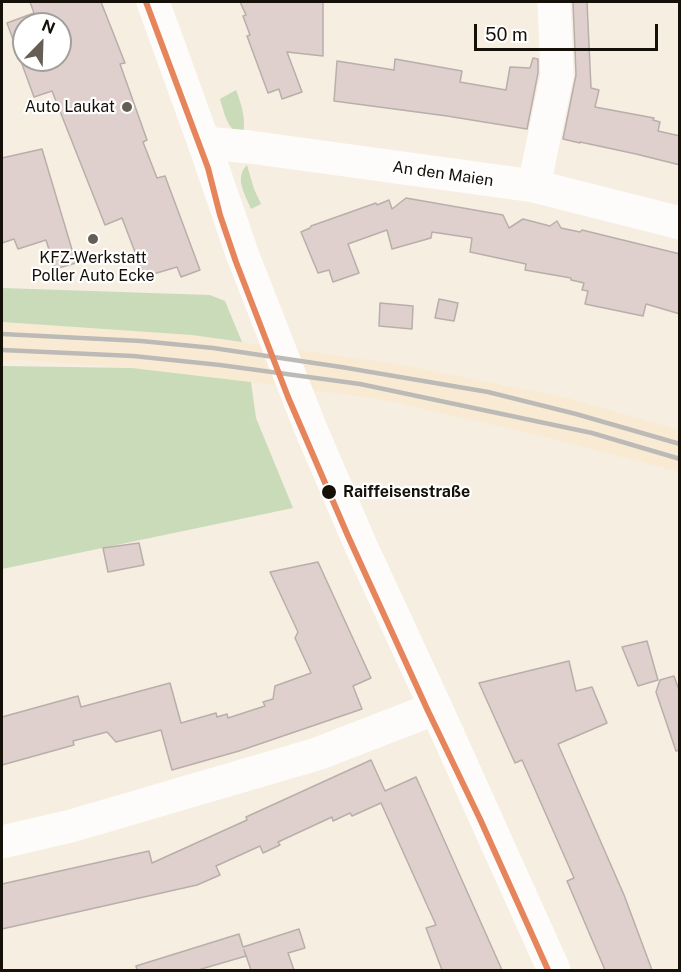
<!DOCTYPE html>
<meta charset="utf-8">
<style>
body{margin:0}
#map{position:relative;width:681px;height:972px;overflow:hidden;background:#f6eee0;font-family:"Public Sans",sans-serif}
canvas{display:block}
.frame{position:absolute;inset:0;border:3px solid #151008;pointer-events:none}
.north{position:absolute;left:12px;top:12px;width:60px;height:60px;box-sizing:border-box;background:#fff;border:2px solid #a19f9c;border-radius:50%;rotate:23deg;font-size:16px;font-weight:700;line-height:24px;text-align:center;color:#151008}
.north::after{content:'';display:block;margin:auto;width:21px;height:27px;background:#645e54;clip-path:polygon(50% 0,100% 100%,50% 72%,0 100%)}
.scale{position:absolute;left:474px;top:24px;width:184px;height:27px;box-sizing:border-box;border:3px solid #151008;border-top:0;padding-left:8px;font-size:18px;line-height:21px;white-space:nowrap;color:#151008;-webkit-text-stroke:4px #fff;paint-order:stroke}
</style>
<div id="map">
<canvas width="681" height="972"></canvas>
<div class="frame"></div>
<div class="north">N</div>
<div class="scale">50 m</div>
</div>
<script>
const g = document.querySelector('canvas').getContext('2d');
g.lineJoin = 'round';
function paint(path, color) { g.fillStyle = color; g.fill(path, 'evenodd'); }
function strokePath(path, color, width, dash) { g.strokeStyle = color; g.lineWidth = width; g.lineCap = dash ? 'butt' : 'round'; g.setLineDash(dash || []); g.stroke(path); }
function write(font, color, halo, rows, align = 'center') {
  g.font = font + ' "Public Sans",sans-serif'; g.lineWidth = 4.5; g.setLineDash([]); g.textBaseline = 'middle'; g.strokeStyle = halo; g.fillStyle = color; for (const [text, x, y, turn = 0] of rows) {
    g.save(); g.translate(x, y); g.rotate((+turn || 0) * Math.PI / 180); g.textAlign = isNaN(turn) ? turn : align; if (halo) g.strokeText(text, 0, 0); g.fillText(text, 0, 0); g.restore();
  }
}
paint(new Path2D(`
 M 2,322 L 192,335 L 397,364 L 568,398 L 679,430 L 679,472 L 537,435 L 379,399 L 251,382 L 132,368 L 19,360 L 2,361 Z`), '#f9ebd3');
paint(new Path2D(`
 M 236,90 C 242,106 246,118 243,135 C 227,130 225,115 220,99 Z
 M 247,165 L 254,189 L 261,204 L 251,209 C 245,194 234,178 247,165 Z
 M 2,288 L 210,295 L 225,301 L 242,342 L 192,335 L 2,322 Z
 M 2,366 L 132,368 L 251,382 L 256,418 L 293,508 L 2,569 Z`), '#c9dbb9');
const building = new Path2D(`
 M 30,2 L 101,2 L 125,63 L 120,64 L 147,140 L 143,142 L 157,178 L 165,176 L 200,270 L 181,277 L 177,267 L 150,275 L 149,271 L 143,273 L 122,218 L 105,225 L 52,91 L 34,97 L 7,23 L 34,13 ZM 24,24 L 60,24 L 60,60 L 24,60 Z
 M 240,2 L 323,2 L 323,56 L 287,52 L 302,92 L 282,99 L 279,89 L 268,93 L 247,36 L 250,35 L 243,16 L 246,15 Z
 M 573,2 L 587,2 L 591,88 L 599,90 L 595,107 L 654,118 L 653,120 L 660,122 L 658,131 L 680,136 L 680,165 L 636,154 L 580,142 L 580,143 L 563,139 L 576,75 Z
 M 533,58 L 538,59 L 538,73 L 527,129 L 447,116 L 334,101 L 337,61 L 394,70 L 395,59 L 462,71 L 460,82 L 506,90 L 510,67 L 530,68 Z
 M 42,149 L 76,263 L 55,269 L 46,240 L 18,249 L 14,239 L 2,243 L 2,158 Z
 M 406,198 L 503,215 L 509,228 L 523,219 L 550,226 L 557,221 L 561,228 L 580,232 L 582,230 L 680,254 L 680,314 L 646,304 L 643,316 L 585,304 L 588,291 L 582,290 L 584,283 L 571,280 L 571,278 L 525,270 L 526,264 L 470,252 L 472,238 L 432,232 L 431,238 L 392,249 L 387,230 L 348,244 L 359,273 L 333,282 L 329,270 L 318,273 L 301,232 L 310,228 L 311,226 L 376,203 L 377,205 L 389,200 L 392,209 Z
 M 439,299 L 458,303 L 454,321 L 435,318 Z
 M 380,303 L 413,306 L 412,329 L 379,326 Z
 M 139,543 L 144,565 L 108,572 L 103,548 Z
 M 318,562 L 371,678 L 353,686 L 362,709 L 239,751 L 172,770 L 161,730 L 116,742 L 107,732 L 73,741 L 74,745 L 2,765 L 2,717 L 78,696 L 81,707 L 170,683 L 181,723 L 216,713 L 217,717 L 227,714 L 228,718 L 265,706 L 263,702 L 273,699 L 275,686 L 311,673 L 295,638 L 298,632 L 270,572 Z
 M 647,641 L 658,680 L 638,686 L 622,647 Z
 M 569,661 L 576,691 L 592,687 L 607,723 L 558,744 L 624,895 L 652,970 L 605,970 L 567,881 L 574,878 L 522,760 L 515,763 L 479,683 Z
 M 674,676 L 680,693 L 680,750 L 676,751 L 656,692 L 660,680 Z
 M 371,760 L 385,791 L 416,777 L 502,970 L 442,970 L 426,928 L 436,925 L 381,803 L 352,816 L 350,813 L 333,821 L 332,817 L 278,842 L 280,845 L 263,853 L 260,846 L 216,866 L 220,875 L 197,885 L 2,929 L 2,884 L 149,851 L 152,863 L 247,820 L 246,817 Z
 M 299,929 L 305,948 L 288,953 L 294,970 L 251,970 L 244,950 L 246,956 L 198,970 L 137,970 L 136,966 L 239,934 L 243,947 Z`);
paint(building, '#dfcfcd');
strokePath(building, '#b8afab', 1.5);
strokePath(new Path2D(`
 M 204,143 L 250,147 L 534,186 L 680,223
 M 534,186 L 557,75 L 554,2
 M 2,842 L 71,826 L 317,754 L 436,708`), '#fefcfa', 33);
strokePath(new Path2D(`
 M 153,2 L 204,143 L 243,256 L 310,427 L 361,546 L 436,708 L 554,970`), '#fefcfa', 33);
strokePath(new Path2D(`
 M 2,334 L 141,341 L 213,348 L 341,367 L 488,392 L 576,414 L 680,444
 M 2,350 L 133,356 L 220,365 L 360,384 L 592,433 L 680,459`), '#bcbab7', 4.5);
strokePath(new Path2D(`
 M 146,2 L 208,168 L 220,215 L 236,262 L 288,397 L 348,536 L 428,711 L 480,819 L 548,970`), '#e6855c', 6);
for (const [x, y, r, color] of [
 [127,107,6,"#645e54"],
 [93,239,6,"#645e54"],
 [329,492,8,"#151008"]
]) { const dot = new Path2D(); dot.arc(x, y, r, 0, 2 * Math.PI); g.fillStyle = color; g.fill(dot); strokePath(dot, '#fff', 2); }
write('16px', '#151008', '#fff', [
 ["Auto Laukat",115,107],
 ["KFZ-Werkstatt",93,258,"center"],
 ["Poller Auto Ecke",93,276,"center"]
], 'right');
write('16px', '#151008', '#fff', [
 ["An den Maien",443,174,8]
]);
write('bold 16px', '#151008', '#fff', [
 ["Raiffeisenstraße",343,492]
], 'left');
</script>
